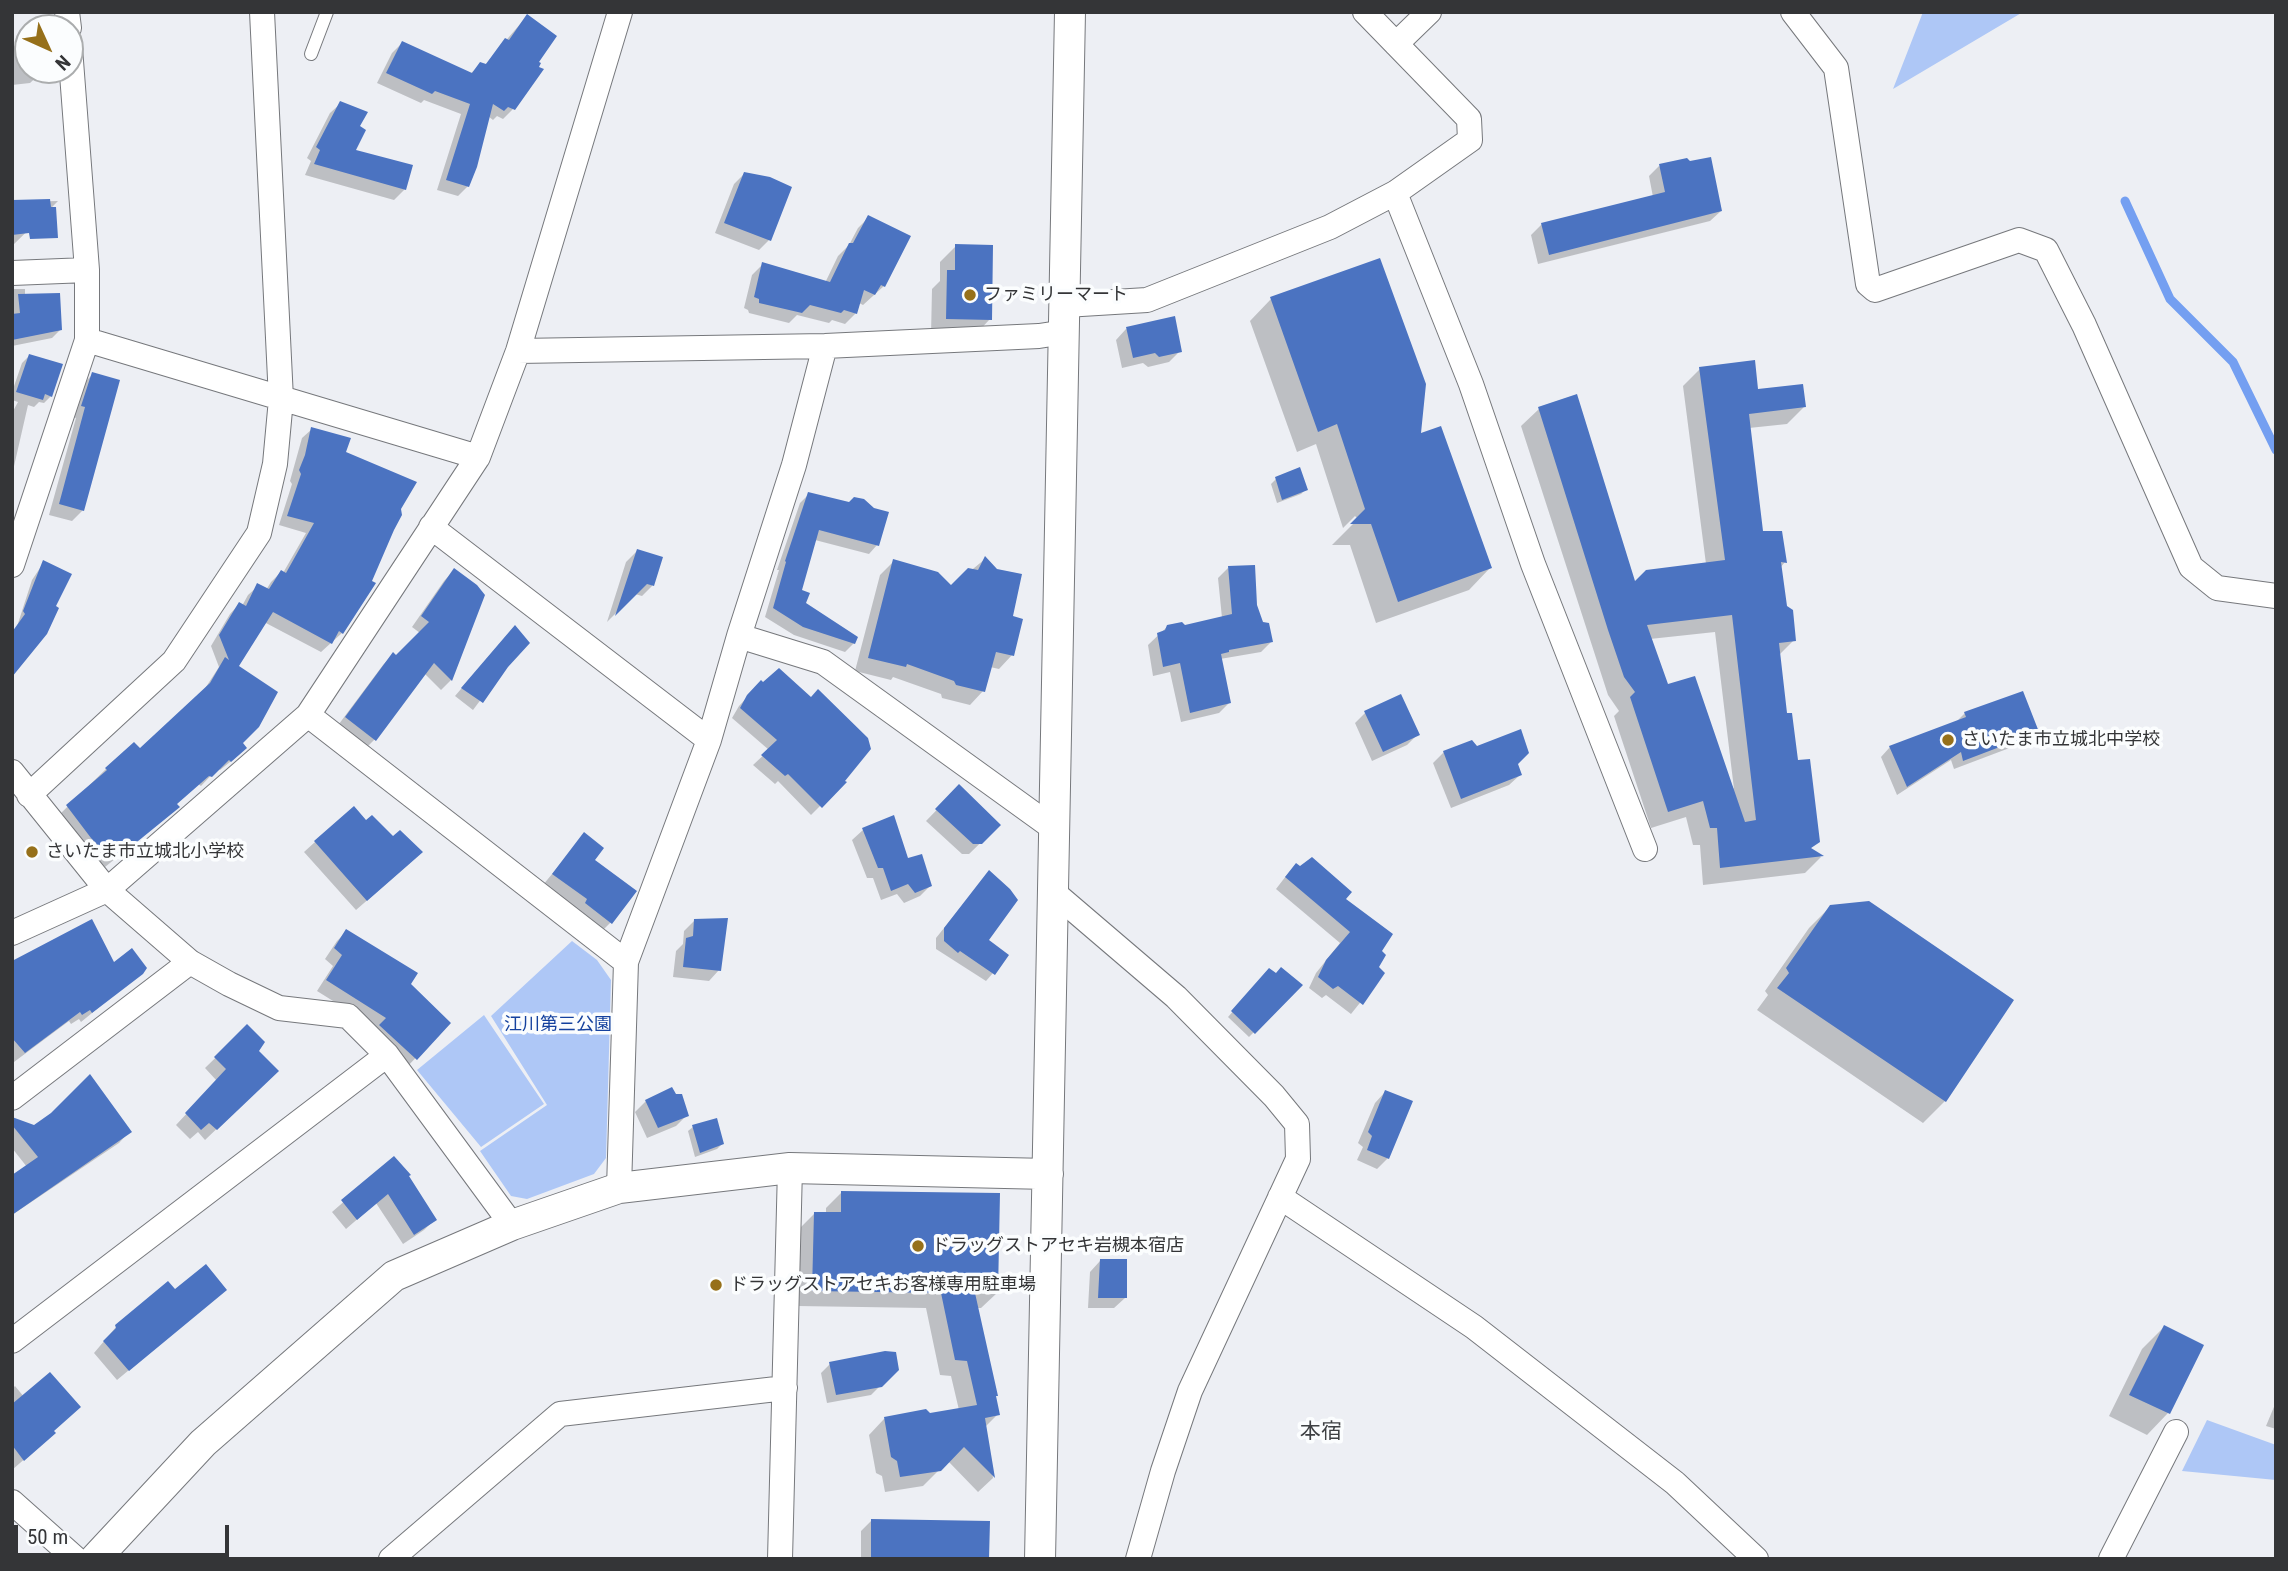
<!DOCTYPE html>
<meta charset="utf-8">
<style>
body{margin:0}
#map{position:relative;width:2288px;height:1571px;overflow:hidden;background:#edeff4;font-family:"Roboto Condensed",sans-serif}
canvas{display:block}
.frame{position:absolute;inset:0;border:14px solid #343537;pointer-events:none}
.north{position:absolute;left:14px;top:14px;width:70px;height:70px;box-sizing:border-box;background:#fbfdfe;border:2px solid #abadae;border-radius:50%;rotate:135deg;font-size:19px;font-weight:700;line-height:28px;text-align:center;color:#343537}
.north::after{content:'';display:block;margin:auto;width:24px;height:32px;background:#96701a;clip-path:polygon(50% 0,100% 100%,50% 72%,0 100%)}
.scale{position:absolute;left:14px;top:1525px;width:215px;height:32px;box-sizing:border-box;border:4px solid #343537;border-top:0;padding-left:9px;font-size:21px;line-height:24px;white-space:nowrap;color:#343537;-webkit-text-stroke:5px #fbfdfe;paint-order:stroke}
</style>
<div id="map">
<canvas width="2288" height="1571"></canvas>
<div class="frame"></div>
<div class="north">N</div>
<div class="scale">50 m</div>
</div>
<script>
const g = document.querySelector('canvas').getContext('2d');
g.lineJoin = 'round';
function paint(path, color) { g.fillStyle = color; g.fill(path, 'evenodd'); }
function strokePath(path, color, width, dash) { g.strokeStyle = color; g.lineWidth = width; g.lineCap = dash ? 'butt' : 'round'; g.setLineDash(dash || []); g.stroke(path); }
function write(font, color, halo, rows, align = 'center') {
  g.font = font + ' "Roboto Condensed","Noto Sans JP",sans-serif'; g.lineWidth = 7; g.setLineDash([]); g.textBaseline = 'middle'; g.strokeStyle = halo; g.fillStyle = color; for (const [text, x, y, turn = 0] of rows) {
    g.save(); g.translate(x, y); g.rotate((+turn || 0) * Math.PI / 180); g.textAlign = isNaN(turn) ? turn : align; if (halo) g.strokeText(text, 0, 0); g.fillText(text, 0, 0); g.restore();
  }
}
paint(new Path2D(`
 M 1923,12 L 2023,12 L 1893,89 Z
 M 572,941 L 597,960 L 611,980 L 606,1158 L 594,1174 L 527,1199 L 511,1196 L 480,1151 L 547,1105 L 491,1016 Z
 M 484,1015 L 544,1104 L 481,1147 L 417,1070 Z
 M 2207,1420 L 2276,1445 L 2276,1480 L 2182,1471 Z`), '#aec7f6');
paint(new Path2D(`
 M 527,16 L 536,62 L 513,109 L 503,119 L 497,116 L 493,120 L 488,116 L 468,186 L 458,196 L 437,190 L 461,114 L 424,100 L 421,103 L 377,83 L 392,53 L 402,43 L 470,74 L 481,64 L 484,66 Z
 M 25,45 L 28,47 L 28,70 L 41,70 L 41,73 L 30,83 L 12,85 L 12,46 Z
 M 341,103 L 358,127 L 354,151 L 405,189 L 394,200 L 305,175 L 311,161 L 307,158 L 330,113 Z
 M 1659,166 L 1721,211 L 1710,221 L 1538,264 L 1531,235 L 1542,224 L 1653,197 L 1649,176 Z
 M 745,173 L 769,240 L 759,250 L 715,233 L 734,184 Z
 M 58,201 L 49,210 L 12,246 L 12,202 Z
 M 869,217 L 884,286 L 863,305 L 859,303 L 856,313 L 845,324 L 832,320 L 829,323 L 797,315 L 789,323 L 749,313 L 748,310 L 744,308 L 752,275 L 763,264 L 825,283 L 838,256 L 849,245 L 858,228 Z
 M 956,246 L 990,319 L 974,336 L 931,335 L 932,289 L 940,281 L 940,262 Z
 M 12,289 L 25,289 L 25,296 L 61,329 L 52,338 L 12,346 Z
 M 1271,299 L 1419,435 L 1490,568 L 1469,590 L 1376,623 L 1350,545 L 1332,545 L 1358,519 L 1355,516 L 1343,528 L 1316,444 L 1297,452 L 1250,321 Z
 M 1126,329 L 1180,351 L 1169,362 L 1148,367 L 1143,363 L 1122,368 L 1116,340 Z
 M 29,356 L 51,396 L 44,403 L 39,402 L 34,407 L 28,405 L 12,475 L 12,413 L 18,402 L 12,400 L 12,392 L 22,363 Z
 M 1700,369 L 1804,407 L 1787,424 L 1749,428 L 1762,533 L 1785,562 L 1780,568 L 1785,607 L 1794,640 L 1779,655 L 1785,715 L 1818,841 L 1810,849 L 1821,857 L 1805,873 L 1703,885 L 1700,845 L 1693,845 L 1686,817 L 1651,828 L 1614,716 L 1619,711 L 1608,695 L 1521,426 L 1539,409 L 1634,584 L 1706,564 L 1683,386 ZM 1715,632 L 1734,789 L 1667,686 L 1650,639 Z
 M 93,374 L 83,510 L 72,521 L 49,515 L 76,418 L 71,416 L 82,385 Z
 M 312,429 L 344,453 L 400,509 L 342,633 L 321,652 L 264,622 L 237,667 L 240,743 L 235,758 L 220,770 L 218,768 L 201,786 L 198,784 L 175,804 L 168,816 L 105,867 L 98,859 L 95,862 L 58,816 L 106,769 L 140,751 L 202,693 L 219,667 L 211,646 L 230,614 L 239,604 L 242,606 L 248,595 L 258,586 L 266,590 L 271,582 L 281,572 L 283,573 L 306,533 L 279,525 L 292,484 L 290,481 L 302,438 Z
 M 1276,479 L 1306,489 L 1301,494 L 1277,503 L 1271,484 Z
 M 809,494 L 877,545 L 869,554 L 815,540 L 799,591 L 804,604 L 854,643 L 845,652 L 794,635 L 765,617 L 779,570 L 777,570 L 800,503 Z
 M 637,551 L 661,558 L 652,586 L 642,596 L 635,594 L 607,622 L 626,562 Z
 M 985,559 L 1011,618 L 1012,655 L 999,669 L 990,667 L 983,691 L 970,705 L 942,698 L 941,694 L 893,677 L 891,680 L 855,671 L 880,575 L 894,561 L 951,587 Z
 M 44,562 L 54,607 L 12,642 L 32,580 Z
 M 1228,568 L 1255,605 L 1271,642 L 1261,652 L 1220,659 L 1229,703 L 1219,713 L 1181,722 L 1170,672 L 1153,676 L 1148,645 L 1168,626 L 1184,627 L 1222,618 L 1218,578 Z
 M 454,570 L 483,595 L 451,680 L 441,690 L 424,673 L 375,739 L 364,750 L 336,728 L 383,665 L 393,654 L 397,657 L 420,633 L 412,627 L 444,581 Z
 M 507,635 L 506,666 L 473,710 L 455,696 Z
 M 752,692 L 811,699 L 844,782 L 811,815 L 778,781 L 775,784 L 753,765 L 769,750 L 732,718 L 739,706 Z
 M 1365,713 L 1418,734 L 1407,745 L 1372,761 L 1355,723 Z
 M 1965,713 L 2037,731 L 2028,741 L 1954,769 L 1951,760 L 1897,795 L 1881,757 L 1890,747 L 1956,722 Z
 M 1476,748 L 1520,775 L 1509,785 L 1451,808 L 1433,763 L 1444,752 Z
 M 959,787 L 999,825 L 969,854 L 962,854 L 926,821 Z
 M 366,822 L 410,863 L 356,910 L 304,852 L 315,842 Z
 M 863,830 L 907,860 L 930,886 L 920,896 L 904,903 L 897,894 L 881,900 L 873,878 L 867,878 L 852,840 Z
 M 584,835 L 611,922 L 600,933 L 543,885 Z
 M 1300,868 L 1343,899 L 1380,951 L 1376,967 L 1383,974 L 1351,1014 L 1326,995 L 1322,998 L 1309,988 L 1316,973 L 1340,943 L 1276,889 L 1286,876 Z
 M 989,872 L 987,940 L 993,973 L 986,981 L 936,949 L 936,938 Z
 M 1831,906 L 1945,1101 L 1923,1123 L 1757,1010 L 1768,995 L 1765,991 L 1809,928 Z
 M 695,920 L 719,970 L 709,981 L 673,977 L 676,951 L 683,944 L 684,931 Z
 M 347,931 L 409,984 L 449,1023 L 405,1069 L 378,1029 L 317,991 L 333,966 L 325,959 L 337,941 Z
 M 12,963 L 113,964 L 141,973 L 81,1022 L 79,1019 L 71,1024 L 69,1021 L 14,1062 L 12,1059 Z
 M 1265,975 L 1276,975 L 1301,985 L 1249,1037 L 1228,1017 Z
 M 247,1027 L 266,1082 L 205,1140 L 198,1132 L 190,1139 L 176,1125 L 217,1081 L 205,1068 Z
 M 1385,1092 L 1388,1158 L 1377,1169 L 1357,1160 L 1363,1147 L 1358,1143 L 1375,1103 Z
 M 646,1101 L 687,1115 L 676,1126 L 647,1138 L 635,1112 Z
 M 12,1119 L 35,1127 L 129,1132 L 119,1143 L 12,1215 L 12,1177 L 27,1167 L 12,1148 Z
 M 693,1127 L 722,1144 L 717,1149 L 695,1157 L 688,1131 Z
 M 394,1158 L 435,1219 L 424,1230 L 403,1244 L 376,1203 L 346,1229 L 332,1212 Z
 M 842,1192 L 997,1293 L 981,1308 L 977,1308 L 998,1414 L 985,1427 L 993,1478 L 978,1492 L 948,1461 L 923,1486 L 885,1492 L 882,1476 L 876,1473 L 869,1435 L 884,1419 L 959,1410 L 951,1376 L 940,1375 L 926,1308 L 797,1306 L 799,1229 L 814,1214 L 826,1214 L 826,1208 Z
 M 1100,1261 L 1125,1298 L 1114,1308 L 1088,1308 L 1090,1272 Z
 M 225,1290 L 117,1380 L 94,1353 L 116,1327 L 175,1292 Z
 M 2164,1327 L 2168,1413 L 2147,1435 L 2109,1416 L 2142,1349 Z
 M 830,1364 L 897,1369 L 871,1395 L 827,1403 L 821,1373 Z
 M 15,1386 L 52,1431 L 44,1442 L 12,1470 L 12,1389 Z
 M 2276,1402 L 2276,1429 L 2266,1426 Z
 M 872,1520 L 988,1559 L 861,1559 L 861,1531 Z`), '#0003');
strokePath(new Path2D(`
 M 2125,201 L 2170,299 L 2233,362 L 2276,450`), '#749ff1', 9);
paint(new Path2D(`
 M 527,14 L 557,36 L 539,62 L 541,63 L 539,67 L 544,69 L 515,110 L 508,107 L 504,111 L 493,104 L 477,167 L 469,187 L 446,180 L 470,104 L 435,91 L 432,94 L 386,73 L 402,41 L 472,73 L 480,62 L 486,64 L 505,38 L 509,40 Z
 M 340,101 L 368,112 L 360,126 L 366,130 L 356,150 L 413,165 L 406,190 L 314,164 L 320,150 L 316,147 Z
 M 1711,157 L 1722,211 L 1549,255 L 1541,223 L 1665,192 L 1659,164 L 1687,158 L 1690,161 Z
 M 744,172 L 770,177 L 792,187 L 771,241 L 724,223 Z
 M 50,199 L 51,207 L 56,207 L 58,238 L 30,239 L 29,233 L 12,235 L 12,200 Z
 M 868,215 L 911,236 L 885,287 L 881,285 L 875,295 L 864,290 L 857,314 L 844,310 L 841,313 L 810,305 L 802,313 L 759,303 L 759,299 L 754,297 L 762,262 L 830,282 L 849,243 L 853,243 Z
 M 955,244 L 993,245 L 992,320 L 946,319 L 947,270 L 955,270 Z
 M 1380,258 L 1426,384 L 1421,433 L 1441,426 L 1492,568 L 1398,602 L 1371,524 L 1350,524 L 1365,509 L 1337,424 L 1318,432 L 1270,297 Z
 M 60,293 L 62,330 L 12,340 L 12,314 L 20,313 L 18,294 Z
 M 1175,316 L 1182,352 L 1159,357 L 1155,353 L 1133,358 L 1126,327 Z
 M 29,354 L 63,364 L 52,397 L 45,394 L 43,400 L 16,392 Z
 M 1755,360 L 1758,389 L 1803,384 L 1806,407 L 1749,414 L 1763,531 L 1782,531 L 1787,563 L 1781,562 L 1787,606 L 1793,610 L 1796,641 L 1779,643 L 1787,713 L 1792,713 L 1798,760 L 1810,759 L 1820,842 L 1811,848 L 1824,856 L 1720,868 L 1717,828 L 1710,828 L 1703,801 L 1668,812 L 1630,697 L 1635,692 L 1624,677 L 1608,630 L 1538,407 L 1577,394 L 1635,581 L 1646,570 L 1725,560 L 1699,367 ZM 1732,615 L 1756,820 L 1745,822 L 1695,676 L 1668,684 L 1647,625 Z
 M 92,372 L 120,380 L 84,511 L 59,504 L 85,407 L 81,406 Z
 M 311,427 L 351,438 L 346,452 L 417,482 L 401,509 L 402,515 L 394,530 L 372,581 L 376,583 L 343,634 L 339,631 L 332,644 L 273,612 L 239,666 L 278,692 L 259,727 L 243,743 L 247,748 L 231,762 L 229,760 L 212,777 L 209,776 L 177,804 L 180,807 L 116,859 L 109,851 L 106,854 L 91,838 L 66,805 L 107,770 L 105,768 L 134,742 L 140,748 L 210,683 L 225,657 L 229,660 L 219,635 L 239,602 L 246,606 L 257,583 L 269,589 L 281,570 L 286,573 L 314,523 L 287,516 L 301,474 L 299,470 L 305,455 Z
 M 1300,467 L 1308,490 L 1282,500 L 1275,477 Z
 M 808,492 L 849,502 L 854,497 L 864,499 L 874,508 L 889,512 L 879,546 L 819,530 L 802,590 L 810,593 L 806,603 L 858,637 L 855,644 L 803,627 L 773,608 L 786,562 L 785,561 Z
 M 637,549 L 663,557 L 654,586 L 647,584 L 615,616 Z
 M 985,556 L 997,569 L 1022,574 L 1013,616 L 1023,619 L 1014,656 L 996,652 L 985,692 L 956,685 L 954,681 L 907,664 L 906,667 L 868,658 L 893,559 L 938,572 L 951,585 L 968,568 L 978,570 Z
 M 43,560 L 72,574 L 56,606 L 59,608 L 47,634 L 12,677 L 12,632 L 25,614 L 23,611 Z
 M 1255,565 L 1257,605 L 1263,622 L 1269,623 L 1273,642 L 1229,650 L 1229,652 L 1221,654 L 1231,703 L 1190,713 L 1180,663 L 1163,667 L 1157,633 L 1165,630 L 1167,625 L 1182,622 L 1185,625 L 1232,614 L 1228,566 Z
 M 454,568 L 477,585 L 485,595 L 452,681 L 434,663 L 376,741 L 345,717 L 393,652 L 396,655 L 429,622 L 421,616 Z
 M 515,625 L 530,643 L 508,667 L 483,703 L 461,688 Z
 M 779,668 L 811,697 L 818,689 L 868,738 L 871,749 L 845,781 L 847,782 L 822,808 L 788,774 L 785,776 L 761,755 L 777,740 L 740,708 L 747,695 L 761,680 L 763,682 Z
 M 2023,691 L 2039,732 L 1963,761 L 1961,752 L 1907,787 L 1889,746 L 1966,717 L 1964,712 Z
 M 1401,694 L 1420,735 L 1383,752 L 1364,711 Z
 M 1521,729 L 1529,753 L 1518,764 L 1522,775 L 1461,799 L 1443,751 L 1472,740 L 1477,746 Z
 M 959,784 L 1001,825 L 982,844 L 973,844 L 935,809 Z
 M 354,806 L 366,820 L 372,815 L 393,836 L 400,830 L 423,852 L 367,901 L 314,841 Z
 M 894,815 L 908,858 L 922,854 L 932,886 L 915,893 L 908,884 L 891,891 L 883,868 L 878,868 L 862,828 Z
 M 584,832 L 604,848 L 595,860 L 637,891 L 612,924 L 585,903 L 587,899 L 552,874 Z
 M 1312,857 L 1352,892 L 1346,899 L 1393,934 L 1382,951 L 1386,955 L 1379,967 L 1385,973 L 1363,1005 L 1338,986 L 1333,989 L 1318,977 L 1326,960 L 1350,932 L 1285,877 L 1296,863 L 1300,866 Z
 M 989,870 L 1010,889 L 1018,900 L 989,940 L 1009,955 L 995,975 L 960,951 L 958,953 L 944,941 L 944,928 Z
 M 1869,901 L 2014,1000 L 1946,1102 L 1777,988 L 1789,973 L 1786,968 L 1830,905 Z
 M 728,918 L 721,971 L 683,967 L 686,938 L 693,936 L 694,919 Z
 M 92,919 L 114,962 L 132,948 L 147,968 L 143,974 L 92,1013 L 90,1010 L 82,1015 L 80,1012 L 25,1053 L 12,1038 L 12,961 Z
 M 346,929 L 418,973 L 411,984 L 451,1023 L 417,1060 L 379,1025 L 386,1018 L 326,980 L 342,955 L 334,948 Z
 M 1281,967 L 1303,985 L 1255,1034 L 1231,1011 L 1269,968 L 1276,973 Z
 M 247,1024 L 265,1042 L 259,1051 L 279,1071 L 217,1130 L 209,1123 L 201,1130 L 185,1113 L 226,1069 L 214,1057 Z
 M 90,1074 L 132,1132 L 12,1215 L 12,1175 L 38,1157 L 12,1125 L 12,1117 L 34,1125 L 51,1113 Z
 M 672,1087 L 676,1094 L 682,1094 L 689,1116 L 658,1128 L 645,1100 Z
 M 1385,1090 L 1413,1101 L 1389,1159 L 1367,1150 L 1372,1136 L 1368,1132 Z
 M 717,1118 L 724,1144 L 700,1153 L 692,1125 Z
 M 394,1156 L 411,1175 L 409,1176 L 437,1220 L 414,1235 L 388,1194 L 357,1220 L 341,1200 Z
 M 841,1191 L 1000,1193 L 998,1293 L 975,1293 L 998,1396 L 996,1396 L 1000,1415 L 985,1418 L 995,1478 L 964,1447 L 941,1471 L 900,1477 L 897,1461 L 891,1457 L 884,1417 L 926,1409 L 930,1413 L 977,1405 L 967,1361 L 955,1360 L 941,1293 L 812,1291 L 814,1212 L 841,1212 Z
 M 1100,1259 L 1127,1259 L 1127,1298 L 1098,1298 Z
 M 206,1264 L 227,1290 L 129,1371 L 103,1341 L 116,1328 L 115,1325 L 168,1281 L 175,1289 Z
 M 2164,1325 L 2204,1345 L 2170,1414 L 2129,1395 Z
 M 885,1351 L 896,1352 L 899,1370 L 882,1387 L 836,1395 L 829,1362 Z
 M 50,1372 L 81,1407 L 54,1431 L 56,1433 L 24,1461 L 12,1445 L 12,1404 Z
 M 871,1519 L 990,1521 L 989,1559 L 871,1559 Z`), '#4b73c1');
const service = new Path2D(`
 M 311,54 L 327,12`);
const minor = new Path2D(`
 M 67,12 L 69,28
 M 1793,12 L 1836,68 L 1868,284 L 1875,290 L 2019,240 L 2046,250 L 2084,325 L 2191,567 L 2217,588 L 2276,596
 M 1396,44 L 1429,12
 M 1395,193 L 1471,384 L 1533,564 L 1645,849
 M 12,273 L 87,270
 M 1065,305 L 1147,300 L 1330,227 L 1395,193 L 1470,140 L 1469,119 L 1365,12
 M 87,340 L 478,457
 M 518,351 L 825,346 L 1039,336 L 1065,332
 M 431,527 L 709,740
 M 12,565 L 87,340 L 87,270 L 70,48
 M 739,636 L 823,662 L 1053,828
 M 308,715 L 626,962
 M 12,772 L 107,890 L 190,962 L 229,984 L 279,1008 L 348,1016 L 387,1055 L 512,1225
 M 29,795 L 174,661 L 259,533 L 275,464 L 281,399 L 262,12
 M 1052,891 L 1176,997 L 1274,1096 L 1297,1124 L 1298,1159 L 1190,1391 L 1163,1471 L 1138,1559
 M 12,933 L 107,890 L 308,715 L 478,457 L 518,351 L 620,12
 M 12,1098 L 190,962
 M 619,1188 L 626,962 L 709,740 L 739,636 L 794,465 L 825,346
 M 1280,1197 L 1474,1327 L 1675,1483 L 1756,1559
 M 12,1341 L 387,1055
 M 12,1502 L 76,1559
 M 391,1559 L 560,1414 L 785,1388
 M 780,1559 L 790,1168
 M 2111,1559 L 2176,1432`);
const tertiary = new Path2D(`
 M 95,1559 L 203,1443 L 394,1276 L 512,1225 L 619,1188 L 790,1168 L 1048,1174
 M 1040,1559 L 1070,12`);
strokePath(service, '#76787c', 14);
strokePath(minor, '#76787c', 26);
strokePath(tertiary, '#76787c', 32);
strokePath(service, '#fff', 12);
strokePath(minor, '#fff', 24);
strokePath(tertiary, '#fff', 30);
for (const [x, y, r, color] of [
 [970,295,7,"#96701a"],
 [1948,740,7,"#96701a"],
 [32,852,7,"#96701a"],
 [918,1246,7,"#96701a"],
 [716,1285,7,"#96701a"]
]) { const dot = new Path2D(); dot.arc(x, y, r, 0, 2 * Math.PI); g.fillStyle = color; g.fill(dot); strokePath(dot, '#fbfdfe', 2.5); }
write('18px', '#343537', '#fbfdfe', [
 ["ファミリーマート",984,295],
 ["さいたま市立城北中学校",1962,740],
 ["さいたま市立城北小学校",46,852],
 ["ドラッグストアセキ岩槻本宿店",932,1246],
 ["ドラッグストアセキお客様専用駐車場",730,1285]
], 'left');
write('18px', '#14419e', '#fbfdfe', [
 ["江川第三公園",558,1025]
]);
write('21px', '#3e4043', '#fbfdfe', [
 ["本宿",1321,1433]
]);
</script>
